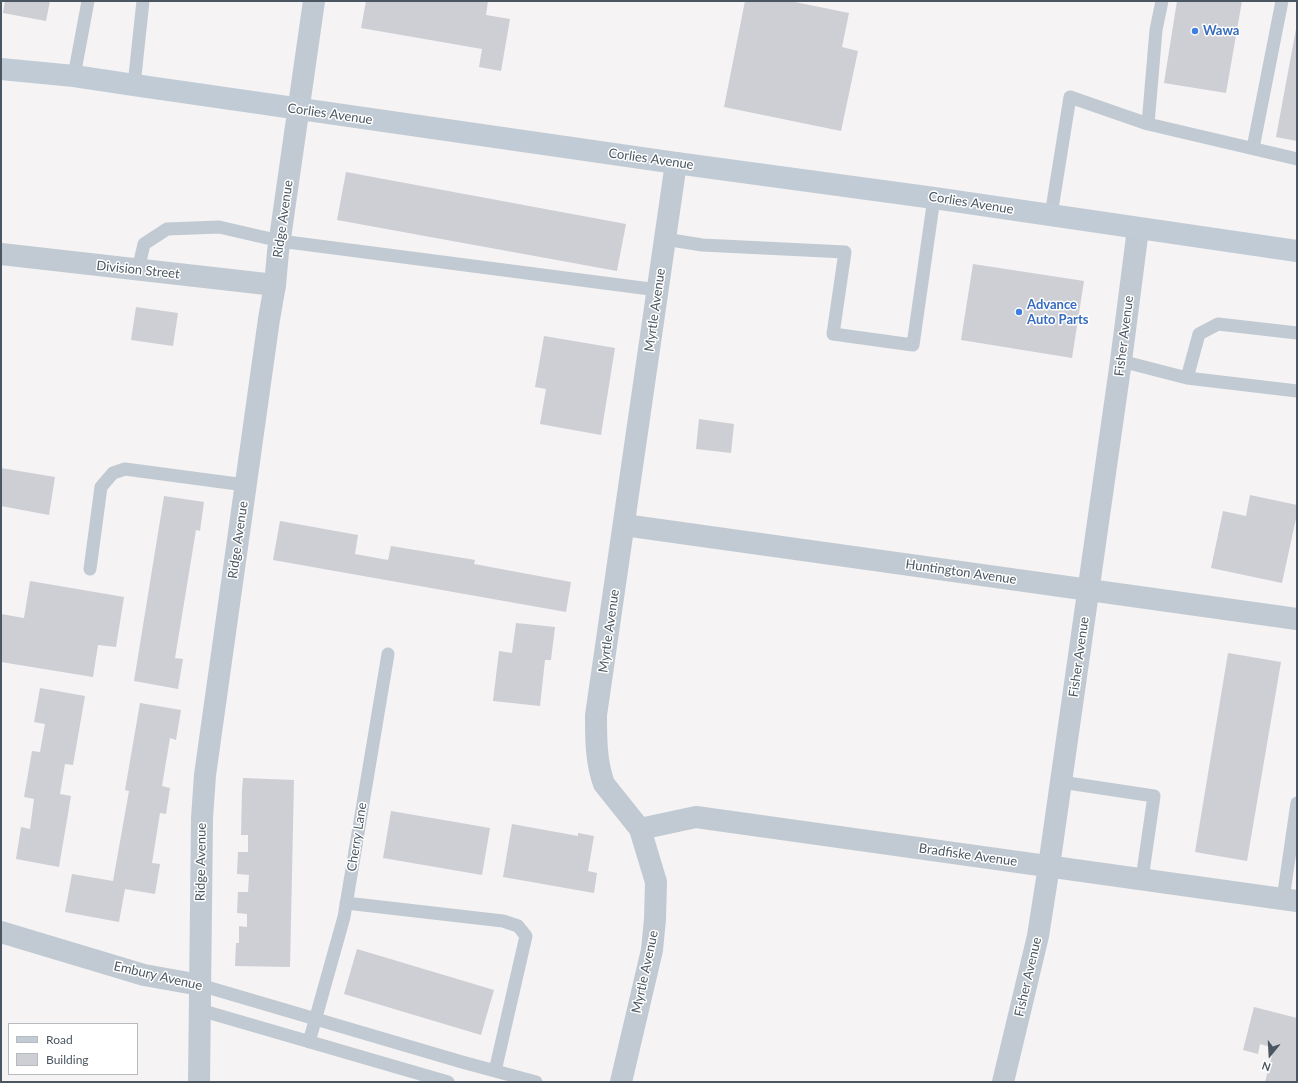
<!DOCTYPE html>
<style>
body{margin:0}
#map{position:relative;width:1298px;height:1083px;overflow:hidden;background:#f5f3f3;font-family:Lato,sans-serif}
canvas{display:block}
.frame{position:absolute;inset:0;border:2px solid #4a5661;pointer-events:none}
.legend{position:absolute;left:8px;top:1023px;width:130px;height:52px;box-sizing:border-box;background:#fff;border:1px solid #b7bbc0;margin:0;padding:5px 7px;list-style:none;font-size:12px;color:#4a5661}
.legend li{display:flex;align-items:center;gap:8px;height:20px}
.legend b{width:20px;border:1px solid #b7bbc0}
.north{position:absolute;left:1250px;top:1035px;width:40px;height:40px;-webkit-text-stroke:3px #fff;paint-order:stroke;rotate:198deg;font-size:11px;font-weight:700;line-height:16px;text-align:center;color:#4a5661}
.north::after{content:'';display:block;margin:auto;width:14px;height:18px;background:#4a5661;clip-path:polygon(50% 0,100% 100%,50% 72%,0 100%)}
</style>
<div id="map">
<canvas width="1298" height="1083"></canvas>
<div class="frame"></div>
<ul class="legend">
<li><b style="height:5px;background:#c1cbd6"></b>Road</li>
<li><b style="height:11px;background:#cdcfd5"></b>Building</li>
</ul>
<div class="north">N</div>
</div>
<script>
const g = document.querySelector('canvas').getContext('2d');
g.lineJoin = 'round';
function paint(path, color) { g.fillStyle = color; g.fill(path, 'evenodd'); }
function strokePath(path, color, width, dash) { g.strokeStyle = color; g.lineWidth = width; g.lineCap = dash ? 'butt' : 'round'; g.setLineDash(dash || []); g.stroke(path); }
function write(font, color, halo, rows, align = 'center') {
  g.font = font + ' Lato,sans-serif'; g.lineWidth = 3; g.setLineDash([]); g.textBaseline = 'middle'; g.strokeStyle = halo; g.fillStyle = color; for (const [text, x, y, turn = 0] of rows) {
    g.save(); g.translate(x, y); g.rotate((+turn || 0) * Math.PI / 180); g.textAlign = isNaN(turn) ? turn : align; if (halo) g.strokeText(text, 0, 0); g.fillText(text, 0, 0); g.restore();
  }
}
paint(new Path2D(`
 M 5,1 L 50,1 L 46,21 L 3,13 Z
 M 366,1 L 488,1 L 486,15 L 510,19 L 501,71 L 479,67 L 482,49 L 361,28 Z
 M 745,1 L 790,1 L 849,13 L 842,47 L 858,51 L 841,131 L 724,107 Z
 M 1177,1 L 1242,1 L 1226,93 L 1164,83 Z
 M 1296,29 L 1297,29 L 1297,141 L 1276,137 Z
 M 346,172 L 626,224 L 617,271 L 337,220 Z
 M 973,264 L 1084,281 L 1072,358 L 961,340 Z
 M 136,307 L 178,313 L 173,346 L 131,340 Z
 M 544,336 L 615,348 L 601,435 L 540,424 L 546,389 L 535,387 Z
 M 699,419 L 734,424 L 731,453 L 696,449 Z
 M 1,468 L 55,477 L 49,515 L 1,506 Z
 M 1250,495 L 1297,505 L 1297,514 L 1282,583 L 1211,568 L 1223,511 L 1246,516 Z
 M 164,496 L 204,502 L 200,531 L 196,530 L 175,658 L 183,659 L 178,689 L 134,681 Z
 M 280,521 L 358,535 L 355,554 L 388,560 L 391,546 L 475,560 L 474,564 L 571,582 L 566,612 L 273,560 Z
 M 30,581 L 124,597 L 116,647 L 98,645 L 93,677 L 1,662 L 1,614 L 24,618 Z
 M 516,623 L 555,627 L 551,660 L 545,660 L 540,706 L 493,701 L 499,651 L 512,653 Z
 M 1228,653 L 1281,662 L 1247,861 L 1195,852 Z
 M 40,688 L 85,696 L 73,765 L 65,764 L 60,794 L 71,796 L 59,867 L 16,859 L 21,827 L 30,829 L 34,799 L 24,797 L 32,751 L 40,752 L 45,724 L 34,722 Z
 M 140,703 L 181,710 L 176,740 L 170,738 L 162,786 L 170,788 L 166,814 L 160,813 L 152,863 L 160,864 L 155,894 L 125,889 L 119,922 L 65,912 L 72,874 L 113,881 L 129,791 L 125,790 Z
 M 243,778 L 294,780 L 290,967 L 235,966 L 236,943 L 239,943 L 239,926 L 247,927 L 247,914 L 237,913 L 238,892 L 248,892 L 249,875 L 237,874 L 238,852 L 248,852 L 248,835 L 241,835 L 242,791 Z
 M 391,811 L 490,828 L 482,875 L 383,858 Z
 M 512,824 L 578,836 L 578,833 L 594,836 L 588,871 L 597,873 L 594,893 L 503,877 Z
 M 357,949 L 494,990 L 481,1035 L 344,994 Z
 M 1254,1007 L 1297,1018 L 1297,1082 L 1265,1082 L 1274,1048 L 1260,1044 L 1258,1054 L 1243,1050 Z`), '#cdcfd5');
strokePath(new Path2D(`
 M 74,76 L 88,1
 M 134,85 L 143,1
 M 1148,124 L 1156,30 L 1162,1
 M 1253,148 L 1282,1
 M 1051,215 L 1070,97 L 1148,124 L 1297,159
 M 665,239 L 702,245 L 845,252 L 833,334 L 913,345 L 934,198
 M 138,270 L 144,244 L 167,229 L 219,227 L 280,241 L 658,290
 M 1121,361 L 1187,378 L 1297,391
 M 1187,378 L 1199,334 L 1218,324 L 1297,333
 M 90,569 L 101,487 L 113,473 L 125,469 L 245,485
 M 1061,782 L 1154,796 L 1142,879
 M 1283,899 L 1297,803
 M 346,903 L 503,921 L 518,926 L 526,936 L 495,1071
 M 200,985 L 462,1062 L 536,1082
 M 200,1010 L 448,1082
 M 309,1042 L 344,917 L 388,654`), '#c1cad2', 13);
strokePath(new Path2D(`
 M 1,254 L 275,285
 M 624,525 L 1297,619
 M 640,829 L 696,817 L 1297,901
 M 1,932 L 144,975 L 200,985
 M 621,1082 L 652,950 L 655,919 L 656,882 L 640,829 L 604,784 C 596,762 596,739 596,715 L 676,163
 M 1003,1082 L 1038,936 L 1049,866 L 1121,361 L 1138,229`), '#c1cad2', 22);
strokePath(new Path2D(`
 M 199,1082 L 202,818 L 205,775 L 269,319 L 275,285 L 278,252 L 314,1`), '#c1cad2', 22);
strokePath(new Path2D(`
 M 1,69 L 74,76 L 134,85 L 676,163 L 934,198 L 1297,251`), '#c1cbd6', 22);
for (const [x, y, r, color] of [
 [1195,31,4,"#3f7fe0"],
 [1019,312,4,"#3f7fe0"]
]) { const dot = new Path2D(); dot.arc(x, y, r, 0, 2 * Math.PI); g.fillStyle = color; g.fill(dot); strokePath(dot, '#fff', 1.5); }
write('bold 13px', '#366cbe', '#fff', [
 ["Wawa",1203,31],
 ["Advance",1027,305],
 ["Auto Parts",1027,320]
], 'left');
write('13px', '#4a5661', '#fff', [
 ["Corlies Avenue",330,114,8],
 ["Corlies Avenue",651,159,8],
 ["Corlies Avenue",971,203,9],
 ["Ridge Avenue",283,219,-82],
 ["Division Street",138,270,6],
 ["Myrtle Avenue",655,310,-82],
 ["Fisher Avenue",1124,336,-83],
 ["Ridge Avenue",238,540,-82],
 ["Huntington Avenue",961,572,8],
 ["Myrtle Avenue",609,631,-82],
 ["Fisher Avenue",1079,657,-82],
 ["Cherry Lane",357,837,-81],
 ["Bradfiske Avenue",968,855,8],
 ["Ridge Avenue",201,862,-89],
 ["Myrtle Avenue",645,972,-78],
 ["Embury Avenue",158,976,13],
 ["Fisher Avenue",1028,977,-77]
]);
</script>
